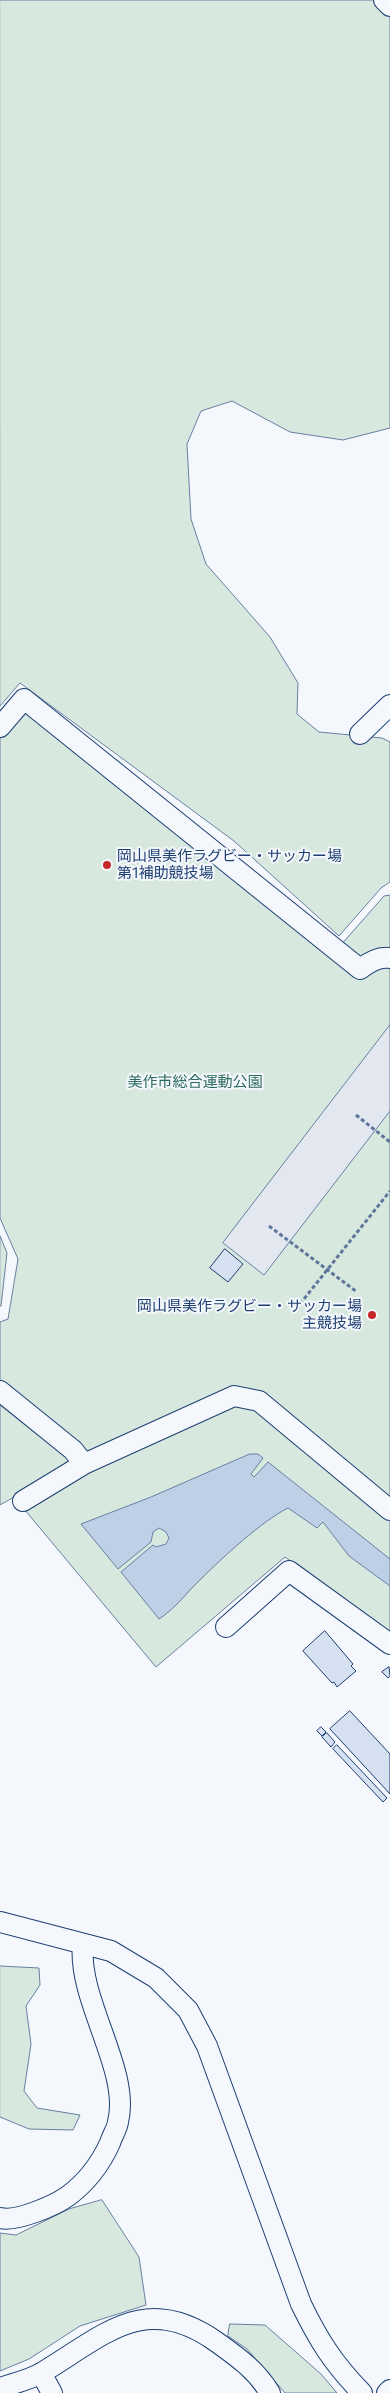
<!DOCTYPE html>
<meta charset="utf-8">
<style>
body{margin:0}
canvas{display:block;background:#f4f7fb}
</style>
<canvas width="390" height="2393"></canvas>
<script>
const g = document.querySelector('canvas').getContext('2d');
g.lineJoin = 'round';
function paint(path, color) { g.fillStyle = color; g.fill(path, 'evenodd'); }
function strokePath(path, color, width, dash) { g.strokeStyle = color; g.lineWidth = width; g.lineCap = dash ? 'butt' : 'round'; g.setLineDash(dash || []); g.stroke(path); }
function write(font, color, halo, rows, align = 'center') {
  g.font = font + ' Commissioner,"Noto Sans JP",sans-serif'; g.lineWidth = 4; g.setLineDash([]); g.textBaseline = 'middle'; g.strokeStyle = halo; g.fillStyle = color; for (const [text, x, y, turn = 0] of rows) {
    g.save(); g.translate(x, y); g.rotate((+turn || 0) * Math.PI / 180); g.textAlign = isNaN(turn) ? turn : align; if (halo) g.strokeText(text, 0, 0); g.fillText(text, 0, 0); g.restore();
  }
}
const green = new Path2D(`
 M 0,0 L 390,0 L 390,428 L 343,440 L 290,432 L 232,401 L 201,411 L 187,444 L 191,519 L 206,564 L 270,637 L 298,683 L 297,714 L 319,732 L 382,738 L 390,742 L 390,882 L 381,888 L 339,936 L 234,841 L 20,683 L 0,706 Z
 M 22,690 L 340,946 L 384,896 L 390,895 L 390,1633 L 285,1557 L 156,1667 L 14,1497 L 0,1505 L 0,1322 L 8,1319 L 18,1259 L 0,1218 L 0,715 Z
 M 0,1236 L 7,1253 L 1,1306 L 0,1306 Z
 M 0,1966 L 39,1968 L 40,1985 L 26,2006 L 31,2044 L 24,2091 L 37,2108 L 80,2115 L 73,2130 L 29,2129 L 0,2117 Z
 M 102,2200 L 139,2257 L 146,2305 L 80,2326 L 29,2359 L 0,2371 L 0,2233 L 16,2235 L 69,2209 Z
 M 230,2324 L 265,2325 L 321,2374 L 337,2393 L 285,2393 L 247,2349 L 228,2336 Z`);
paint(green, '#d7e8df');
strokePath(green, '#687fa3', 1);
const parking = new Path2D(`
 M 390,1025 L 390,1111 L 264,1275 L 223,1243 Z`);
paint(parking, '#e3e8f0');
strokePath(parking, '#687fa3', 1);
const water = new Path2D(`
 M 250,1454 L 258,1454 L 263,1458 L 251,1474 L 254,1477 L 268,1462 L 390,1559 L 390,1586 L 349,1556 L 323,1522 L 317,1528 L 288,1508 C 262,1521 222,1558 201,1579 C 187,1592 176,1608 159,1619 L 121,1572 L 153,1545 L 156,1547 L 166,1544 L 169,1538 L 166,1532 L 159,1528 L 153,1532 L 151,1542 L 118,1569 L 81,1524 L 151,1497 Z`);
paint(water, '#bed0e5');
strokePath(water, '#687fa3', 1);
const building = new Path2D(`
 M 225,1249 L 243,1264 L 228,1282 L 210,1268 Z
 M 325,1631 L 353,1664 L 351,1666 L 356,1671 L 337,1687 L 334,1682 L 332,1683 L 303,1651 Z
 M 389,1667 L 390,1676 L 388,1678 L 382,1672 Z
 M 350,1711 L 390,1754 L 390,1794 L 330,1729 Z
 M 321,1727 L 326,1732 L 322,1736 L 317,1731 Z
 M 327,1733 L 335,1742 L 331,1747 L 322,1737 Z
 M 337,1745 L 387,1798 L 383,1802 L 333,1749 Z`);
paint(building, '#d5e0f0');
strokePath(building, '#1d3f73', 1);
const minor = new Path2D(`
 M 384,0 L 390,6
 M 0,727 L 24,699 L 360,969 C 369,962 379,956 390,958
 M 360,734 L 390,705
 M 0,1391 L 73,1450 L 84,1464
 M 23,1501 L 84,1464 L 234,1396 L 259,1401 L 390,1510
 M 226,1627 L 289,1571 L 390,1644
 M 0,1922 L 111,1951 L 156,1978 L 188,2010 L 207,2046 L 301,2304 C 319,2341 333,2363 362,2393
 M 0,2218 C 16,2222 54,2206 68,2196 C 87,2182 100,2165 110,2143 C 112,2136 117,2129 118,2122 C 131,2070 77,2000 83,1944
 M 41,2373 L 52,2393
 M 0,2388 C 14,2383 30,2380 43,2372 C 106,2334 146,2291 218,2343 C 239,2358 257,2371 270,2393
 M 387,2393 L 390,2390`);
strokePath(minor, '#1d3f73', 22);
strokePath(new Path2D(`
 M 356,1115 L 390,1142
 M 269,1226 L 357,1292
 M 296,1309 L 390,1191`), '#5e769c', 3, [4, 2.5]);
strokePath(minor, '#f4f7fb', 20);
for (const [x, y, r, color] of [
 [107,865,5,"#c62828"],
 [372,1315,5,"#c62828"]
]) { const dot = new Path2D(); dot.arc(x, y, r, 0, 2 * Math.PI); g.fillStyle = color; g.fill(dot); strokePath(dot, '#f4f7fb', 2); }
write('15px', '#1d3f73', '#f4f7fb', [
 ["岡山県美作ラグビー・サッカー場",117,856],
 ["第1補助競技場",117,873],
 ["岡山県美作ラグビー・サッカー場",362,1306,"right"],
 ["主競技場",362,1323,"right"]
], 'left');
write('15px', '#2c6c60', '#f4f7fb', [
 ["美作市総合運動公園",195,1082]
]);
</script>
